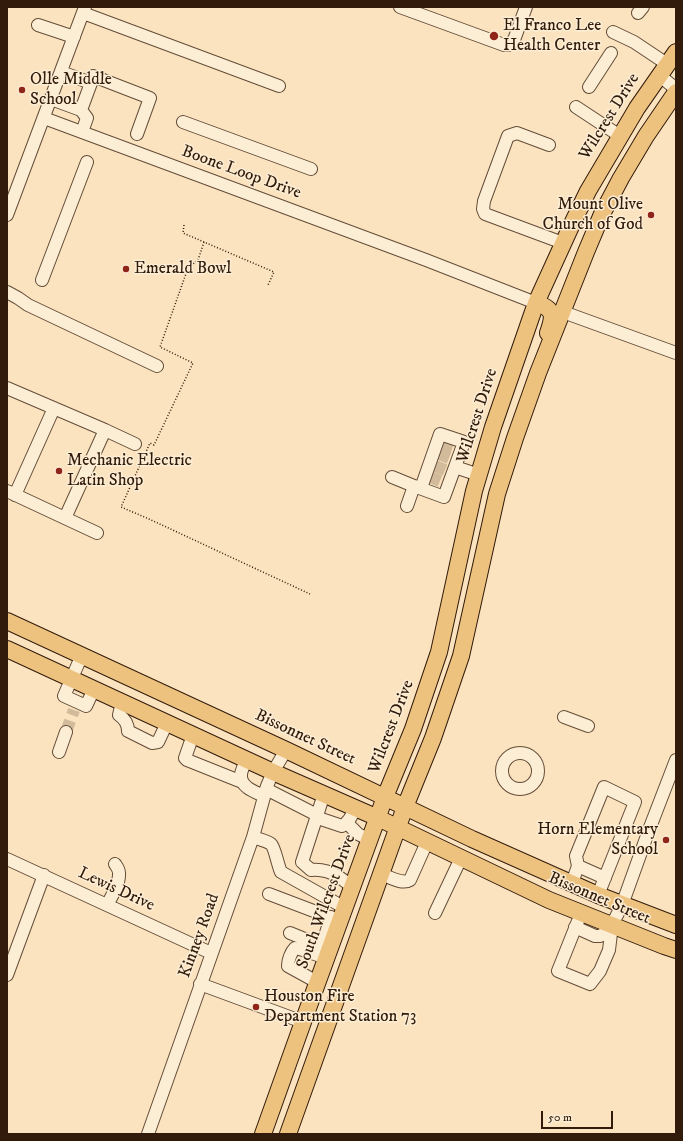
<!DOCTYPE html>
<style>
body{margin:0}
#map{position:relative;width:683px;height:1141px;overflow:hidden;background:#fae3be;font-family:"IM FELL DW Pica",serif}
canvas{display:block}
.frame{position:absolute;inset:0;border:8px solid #321b0b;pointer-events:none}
.scale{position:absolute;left:541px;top:1111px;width:72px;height:18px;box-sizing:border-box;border:2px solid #321b0b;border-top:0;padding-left:5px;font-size:12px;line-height:14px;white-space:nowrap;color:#321b0b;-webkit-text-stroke:3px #fcedd5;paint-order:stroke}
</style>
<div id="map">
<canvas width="683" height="1141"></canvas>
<div class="frame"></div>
<div class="scale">50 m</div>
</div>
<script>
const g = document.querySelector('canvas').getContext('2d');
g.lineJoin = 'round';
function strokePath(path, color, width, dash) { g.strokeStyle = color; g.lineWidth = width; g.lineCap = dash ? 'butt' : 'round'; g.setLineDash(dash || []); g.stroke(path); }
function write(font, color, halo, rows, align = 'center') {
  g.font = font + ' "IM FELL DW Pica",serif'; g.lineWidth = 3; g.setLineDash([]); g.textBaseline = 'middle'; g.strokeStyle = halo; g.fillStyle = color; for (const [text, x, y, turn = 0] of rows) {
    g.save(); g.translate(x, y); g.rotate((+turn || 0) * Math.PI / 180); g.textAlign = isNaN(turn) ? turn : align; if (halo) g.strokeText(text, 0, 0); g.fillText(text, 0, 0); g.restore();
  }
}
strokePath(new Path2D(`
 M 442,446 L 452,449
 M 439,454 L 449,458
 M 435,466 L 445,470
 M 430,477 L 440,481
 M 66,732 L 74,710`), '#d2bb9a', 12, [12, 6]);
const minor = new Path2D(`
 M 400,7 L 504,45 L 508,45 L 514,40 L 526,7
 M 83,13 L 279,86
 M 638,13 L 643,7
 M 38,25 L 74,37
 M 613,32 L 634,42 L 667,64
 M 61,72 L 91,83 L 81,110
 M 659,75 L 676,89
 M 91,83 L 93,76 L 150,98 L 137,134
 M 589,87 L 611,53
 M 51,99 L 81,110 L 87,118 L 82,132
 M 576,107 L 620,136
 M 44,118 L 426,260 L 536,303
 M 183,122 L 311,169
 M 549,145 L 517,133 L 508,136 L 484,201 L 483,209 L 485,214 L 563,243
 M 7,215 L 85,7
 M 42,280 L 87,162
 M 7,292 L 18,298 L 28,305 L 157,366
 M 563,312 L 676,353
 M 7,388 L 105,430
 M 392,477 L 414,486
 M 421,488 L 440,434 L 464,442 L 455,467
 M 7,491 L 97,533
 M 15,495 L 54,408
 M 407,506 L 414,486 L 444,497 L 455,467 L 479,475
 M 65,518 L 105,430 L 135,444
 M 82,655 L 64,696 L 86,706 L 94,689
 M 122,702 L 119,715 C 125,719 128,724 128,731 L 152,743 L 158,742 L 167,723
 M 564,717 L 588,726
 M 193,735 L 185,758 L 187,760 L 242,782
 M 59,752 L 66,732
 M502 771a18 18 0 1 1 36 0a18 18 0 1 1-36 0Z
 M 247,759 C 245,764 241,770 241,775 C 240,787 255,792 264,796
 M 266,789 L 317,815 L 321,819 L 342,826 C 349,822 352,816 355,808
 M 324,794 L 302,862 L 311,870 C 320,869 331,872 339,877 C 344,880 347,884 353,886
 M 347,823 L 358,834 L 370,840
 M 253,837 C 258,839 267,841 271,844 C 275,848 278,866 281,872 L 345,908
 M 7,859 L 211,953
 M 578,866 L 605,878
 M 381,874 C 390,877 402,885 410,880 L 427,842
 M 572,883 L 578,866 L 576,856 L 604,787 L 635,802 L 598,895
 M 269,894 L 340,921
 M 107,905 C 112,896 120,883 119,873 C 119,869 117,867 115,864
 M 435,913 L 461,858
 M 578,921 L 558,971 L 590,984 L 600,971 L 609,950 L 612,925
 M 575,927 L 595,936 L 600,936 L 603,934 L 612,925 L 622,905 L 649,830 L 676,760
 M 290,933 L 329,949
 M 320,952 L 331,917
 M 7,975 L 44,875
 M 317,982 L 288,966 C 288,960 291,952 295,948 L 303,950 L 326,958
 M 200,984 L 303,1022
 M 148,1134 L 253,837 L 267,786 L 273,772 L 286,750`);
const major = new Path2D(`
 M 536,303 C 555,309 554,316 548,333
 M 7,621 L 286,750 L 472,839 L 598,895 L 676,925
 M 7,649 L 273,772 L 378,818 L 549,900 L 664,946 L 676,950
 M 263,1134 L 303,1022 L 385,797 L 413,729 L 439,652 L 474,491 L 493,427 L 536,303 L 572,224 L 588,191 L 637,108 L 676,52
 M 288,1134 L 405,807 L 433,738 L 461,656 L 497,494 L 515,438 L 538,373 L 586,252 L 602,214 L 621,178 L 646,136 L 676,92`);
strokePath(minor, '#644d38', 14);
strokePath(major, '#321b0b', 18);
strokePath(new Path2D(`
 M 184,225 L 183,233 L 274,272 L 268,285
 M 204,242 L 198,260 L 188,268 L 160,347 L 193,363 L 154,445 L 150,443 L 121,507 L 149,519 L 310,594`), '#321b0b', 1.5, [1, 2]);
strokePath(minor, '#fcedd5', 12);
strokePath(major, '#edc27f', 16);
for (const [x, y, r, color] of [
 [494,36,5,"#8f2418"],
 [22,90,4,"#8f2418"],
 [651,215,4,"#8f2418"],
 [126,269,4,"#8f2418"],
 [59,471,4,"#8f2418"],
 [666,840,4,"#8f2418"],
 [256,1007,4,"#8f2418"]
]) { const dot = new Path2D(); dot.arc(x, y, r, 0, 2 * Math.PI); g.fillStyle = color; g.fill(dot); strokePath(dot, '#fcedd5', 1.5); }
write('17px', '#321b0b', '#fcedd5', [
 ["El Franco Lee",503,26],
 ["Health Center",503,46],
 ["Olle Middle",30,80],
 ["School",30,100],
 ["Mount Olive",643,205,"right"],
 ["Church of God",643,225,"right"],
 ["Emerald Bowl",134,269],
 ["Mechanic Electric",67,461],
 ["Latin Shop",67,481],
 ["Horn Elementary",658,830,"right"],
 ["School",658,850,"right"],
 ["Houston Fire",264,997],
 ["Department Station 73",264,1017]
], 'left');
write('17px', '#321b0b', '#fcedd5', [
 ["Wilcrest Drive",610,117,-58],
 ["Boone Loop Drive",241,173,20],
 ["Wilcrest Drive",478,416,-72],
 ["Wilcrest Drive",392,727,-69],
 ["Bissonnet Street",305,738,25],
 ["Lewis Drive",116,890,25],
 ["Bissonnet Street",599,899,23],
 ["South Wilcrest Drive",327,902,-70],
 ["Kinney Road",200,936,-70]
]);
</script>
